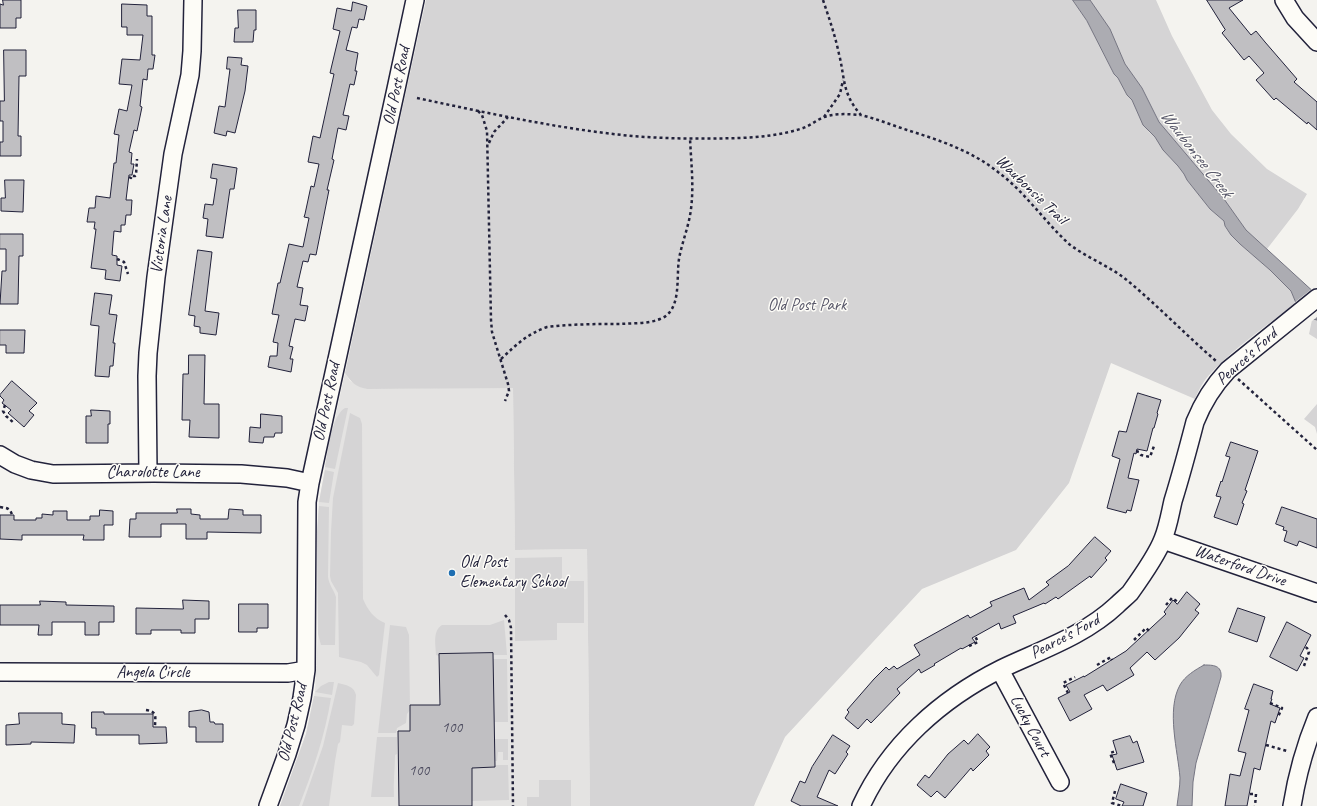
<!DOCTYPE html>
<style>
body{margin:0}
canvas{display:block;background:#f4f3ef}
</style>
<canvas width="1317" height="806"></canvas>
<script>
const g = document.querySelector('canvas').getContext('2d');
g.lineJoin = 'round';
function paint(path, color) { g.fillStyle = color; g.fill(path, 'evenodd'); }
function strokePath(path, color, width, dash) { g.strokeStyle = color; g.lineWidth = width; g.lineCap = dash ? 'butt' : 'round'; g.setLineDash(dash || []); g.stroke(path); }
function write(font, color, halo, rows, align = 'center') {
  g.font = font + ' Caveat,sans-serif'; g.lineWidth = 3; g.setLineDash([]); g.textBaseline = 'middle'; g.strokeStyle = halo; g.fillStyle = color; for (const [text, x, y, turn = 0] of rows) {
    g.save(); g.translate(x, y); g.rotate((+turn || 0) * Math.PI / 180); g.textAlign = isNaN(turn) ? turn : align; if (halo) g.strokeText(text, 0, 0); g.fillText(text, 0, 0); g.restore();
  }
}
paint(new Path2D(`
 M 345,373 L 350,381 L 367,389 L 513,387 L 515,550 L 587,549 L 590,806 L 280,806 L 306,734 L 315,692 L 318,634 L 317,533 L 319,502 L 328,451 Z`), '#e4e3e2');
paint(new Path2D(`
 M 426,0 L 1073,0 L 1087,21 L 1114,74 L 1118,78 L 1127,95 L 1132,100 L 1149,132 L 1155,137 L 1170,158 L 1178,166 L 1184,174 L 1187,180 L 1210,209 L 1224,221 L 1225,227 L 1240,244 L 1270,270 L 1291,291 L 1296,303 C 1269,324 1235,347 1211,373 C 1204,380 1199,389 1195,399 L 1111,363 L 1069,483 L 1016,550 L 922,589 L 785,737 L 756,801 L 754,806 L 590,806 L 587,549 L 515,550 L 513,388 L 367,389 C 356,387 351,382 345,373 Z
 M 1090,0 L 1156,0 L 1172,36 L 1212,110 L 1231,134 L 1267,169 L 1307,194 L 1298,209 L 1267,249 L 1246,230 L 1224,199 L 1159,122 L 1142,88 L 1125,64 L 1110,29 Z
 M 1314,319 L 1317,320 L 1317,339 L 1309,334 L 1312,320 Z
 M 1317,404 L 1317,434 L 1315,427 L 1304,419 Z
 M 345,408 L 348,408 L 335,469 L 325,467 C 328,452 331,416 345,408 Z
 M 350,413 L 360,418 L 362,424 L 363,599 C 368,610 373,618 385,623 L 379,675 L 377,677 L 367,665 L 361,662 L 339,657 L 338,593 L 331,581 L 330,576 L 331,532 L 333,498 Z
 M 325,470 L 334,472 L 329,503 L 319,502 Z
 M 319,506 L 329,507 L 328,577 C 329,585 334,590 336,597 L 335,645 L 321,645 L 318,634 L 317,533 Z
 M 562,557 L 562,581 L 584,581 L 584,623 L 557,623 L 557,640 L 515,641 L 515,558 Z
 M 504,620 L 507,655 L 493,655 L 493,653 L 440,654 L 439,656 L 436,655 C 436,646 432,631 442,625 L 490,625 Z
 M 390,625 L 406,627 L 409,635 L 410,710 L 407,714 L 406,723 L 397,728 L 396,733 L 378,733 Z
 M 493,659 L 507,659 L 508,722 L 494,722 Z
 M 329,682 L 334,682 L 332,695 L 315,692 L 321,686 Z
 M 338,683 C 346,685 354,686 356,695 L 354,724 L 352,726 L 342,725 L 340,742 L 338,744 L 335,761 L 329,806 L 302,806 L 323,746 Z
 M 314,696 L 331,698 C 325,735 313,771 299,806 L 280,806 L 306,734 Z
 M 377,737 L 397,737 L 397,754 L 395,755 C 395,769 393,783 394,797 L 371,797 Z
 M 494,739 L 508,739 L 508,760 L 503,760 L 503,752 L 498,752 L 497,761 L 494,761 Z
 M 494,765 L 508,765 L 509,800 L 472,801 L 472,768 L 494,767 Z
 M 539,780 L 571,780 L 571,806 L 527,806 L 527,797 L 539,797 Z`), '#d5d4d5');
const water = new Path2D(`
 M 1073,0 L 1090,0 L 1110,29 L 1125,64 L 1142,88 L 1159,122 L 1224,199 L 1246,230 L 1317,295 L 1317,320 L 1306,317 L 1296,303 L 1291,291 L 1270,270 L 1240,244 L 1231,235 L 1225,226 L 1224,221 L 1210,209 L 1187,180 L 1184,174 L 1178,166 L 1163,150 L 1155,137 L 1143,125 L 1132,100 L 1127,95 L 1118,78 L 1114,74 L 1087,21 Z
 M 1204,665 C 1213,665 1222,665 1221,677 L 1196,763 L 1193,782 L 1192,806 L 1177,806 C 1178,797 1180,787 1180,778 C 1178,751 1166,710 1180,685 C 1185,676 1195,670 1204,665 Z`);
paint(water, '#acacb2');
strokePath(water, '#757582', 1);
paint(new Path2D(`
 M 1313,288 L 1317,292 L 1317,317 L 1312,321 L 1305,318 L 1294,303 Z`), '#f4f3ef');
const building = new Path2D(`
 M 3,0 L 21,0 L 21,18 L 16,18 L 16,28 L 0,28 L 0,4 L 3,5 Z
 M 1207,0 L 1243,0 L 1229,8 L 1251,35 L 1256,31 L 1265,42 L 1297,79 L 1294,82 L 1317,102 L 1317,130 L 1308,122 L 1307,124 L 1276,98 L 1274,100 L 1256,80 L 1264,73 L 1249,56 L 1244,60 L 1222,33 L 1225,30 Z
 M 353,2 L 367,6 L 364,20 L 359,19 L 357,28 L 352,27 L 346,50 L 358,53 L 355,71 L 357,71 L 354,85 L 350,84 L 343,115 L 349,116 L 346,130 L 338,128 L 332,159 L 334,160 L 327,190 L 329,190 L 316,255 L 310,254 L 308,262 L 303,261 L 297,287 L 303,288 L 300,305 L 308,306 L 305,321 L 295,319 L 289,346 L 293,347 L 290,359 L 293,359 L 291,372 L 268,367 L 270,356 L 277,356 L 278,343 L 273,342 L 279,315 L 272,314 L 278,283 L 280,283 L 289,244 L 303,247 L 309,218 L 304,217 L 305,214 L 311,186 L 314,187 L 319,164 L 308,162 L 313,136 L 320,138 L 334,74 L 330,73 L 340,31 L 333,29 L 337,8 L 351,11 Z
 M 122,4 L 147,5 L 147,16 L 152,16 L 152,55 L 155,55 L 153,69 L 148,69 L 147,80 L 143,79 L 140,106 L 142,107 L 137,131 L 134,130 L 129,152 L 132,153 L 131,164 L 134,164 L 132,175 L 129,175 L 126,200 L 132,200 L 131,215 L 126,215 L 125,225 L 121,225 L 121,232 L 114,231 L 112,255 L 117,256 L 117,265 L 122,266 L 120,281 L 105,279 L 106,270 L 91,268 L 96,229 L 94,229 L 95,222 L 87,222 L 89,208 L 95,208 L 96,196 L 110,198 L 114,163 L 116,163 L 119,135 L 114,134 L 119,109 L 127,111 L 132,85 L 119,84 L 122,59 L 140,60 L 143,35 L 127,35 L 127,27 L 122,27 Z
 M 238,10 L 256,10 L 256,30 L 254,30 L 253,42 L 234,42 L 235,28 L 238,28 Z
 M 4,50 L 26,50 L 26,76 L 19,76 L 18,136 L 21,136 L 21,156 L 0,156 L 0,142 L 3,142 L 3,121 L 0,121 L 0,101 L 4,101 Z
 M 228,57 L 242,58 L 241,65 L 248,66 L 245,91 L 235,133 L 227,131 L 226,136 L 214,133 L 219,106 L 225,107 L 230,69 L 227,69 Z
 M 213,164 L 237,168 L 234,189 L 230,189 L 223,238 L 206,236 L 208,219 L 203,218 L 205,204 L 213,205 L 217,179 L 211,178 Z
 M 5,180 L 24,180 L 23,212 L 1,211 L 1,198 L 5,198 Z
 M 0,234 L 23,234 L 23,256 L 19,256 L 18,304 L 0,304 L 2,271 L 6,271 L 6,249 L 0,249 Z
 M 198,250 L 212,252 L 205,311 L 219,313 L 216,335 L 200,333 L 200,327 L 194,326 L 195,316 L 189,315 Z
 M 95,293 L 112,295 L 109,314 L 117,315 L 113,343 L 115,343 L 113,366 L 110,366 L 109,377 L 95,376 L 99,326 L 91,325 Z
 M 0,330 L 25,330 L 24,353 L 6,353 L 6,345 L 0,345 Z
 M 189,355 L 205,355 L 204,404 L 219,404 L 219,438 L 189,437 L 190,420 L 182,420 L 183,374 L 188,374 Z
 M 12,381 L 37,403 L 29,411 L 34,415 L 24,427 L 8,413 L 11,410 L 2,403 L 4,400 L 0,396 L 0,395 Z
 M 1138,393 L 1161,400 L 1157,413 L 1158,414 L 1154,428 L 1153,428 L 1147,451 L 1137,449 L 1136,454 L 1134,453 L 1128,478 L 1139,480 L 1131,511 L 1127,510 L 1126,513 L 1107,508 L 1120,459 L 1112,456 L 1119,431 L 1126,432 Z
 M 91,410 L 110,411 L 110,424 L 108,424 L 108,443 L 86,443 L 86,416 L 91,416 Z
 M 261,414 L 282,416 L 282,433 L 275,433 L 274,437 L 264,437 L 263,443 L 249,442 L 250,427 L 260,428 Z
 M 1231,442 L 1258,451 L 1245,490 L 1247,491 L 1242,503 L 1244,504 L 1237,525 L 1214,517 L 1221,497 L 1216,496 L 1221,481 L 1222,482 L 1230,457 L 1226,456 Z
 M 1282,507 L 1317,519 L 1317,548 L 1299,541 L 1297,546 L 1284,541 L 1287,531 L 1283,530 L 1284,527 L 1276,524 Z
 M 177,509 L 191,509 L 191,514 L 200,515 L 200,519 L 228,519 L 229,509 L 243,510 L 243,515 L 261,515 L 261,533 L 207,532 L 207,539 L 186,539 L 186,524 L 161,524 L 161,537 L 129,537 L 130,519 L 136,519 L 136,513 L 177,513 Z
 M 100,510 L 113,511 L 113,525 L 104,525 L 104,540 L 83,540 L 84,535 L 22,535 L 22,540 L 0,539 L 0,515 L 14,515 L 14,520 L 36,520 L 36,518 L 42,518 L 42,514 L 53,515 L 53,511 L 67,511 L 67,520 L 90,520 L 90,516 L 99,516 Z
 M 1095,537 L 1111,551 L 1105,558 L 1107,560 L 1091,578 L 1090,576 L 1058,599 L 1056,597 L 1045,604 L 1044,603 L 1013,616 L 1016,623 L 1001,629 L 999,623 L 972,638 L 975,642 L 962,649 L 961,648 L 934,664 L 935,665 L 921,673 L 919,669 L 897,689 L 900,693 L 871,723 L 867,719 L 858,729 L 845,718 L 849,712 L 847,710 L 874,679 L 886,667 L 889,670 L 894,666 L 897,669 L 920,655 L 914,645 L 968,615 L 970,618 L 992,606 L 990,602 L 1024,588 L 1029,600 L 1049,585 L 1046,582 L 1068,566 Z
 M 1187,592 L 1200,604 L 1195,610 L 1199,613 L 1179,638 L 1155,660 L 1147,652 L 1130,668 L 1134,675 L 1107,691 L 1103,685 L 1084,695 L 1092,709 L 1070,721 L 1058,698 L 1070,692 L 1066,685 L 1084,676 L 1084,677 L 1126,651 L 1166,614 L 1164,612 L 1173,600 L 1177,604 Z
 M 183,600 L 209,601 L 209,619 L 195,619 L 195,633 L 181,633 L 181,630 L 151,630 L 151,634 L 136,634 L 136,608 L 183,609 Z
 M 40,601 L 66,602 L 66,605 L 114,606 L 114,622 L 99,622 L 99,635 L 85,635 L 85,622 L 52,622 L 52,635 L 38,635 L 39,625 L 0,625 L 0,605 L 40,605 Z
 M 239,604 L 268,604 L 268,628 L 257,628 L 257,632 L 239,632 Z
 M 1238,608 L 1265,617 L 1257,642 L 1229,632 Z
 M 1287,622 L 1311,635 L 1300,656 L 1304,658 L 1297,671 L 1270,657 Z
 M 493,653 L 495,767 L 472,768 L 472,806 L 399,806 L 398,731 L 410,731 L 410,705 L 440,705 L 439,654 Z
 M 1254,684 L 1273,691 L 1271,699 L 1272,699 L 1270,704 L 1280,708 L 1275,723 L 1271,721 L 1260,770 L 1254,768 L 1247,806 L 1225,806 L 1230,774 L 1240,776 L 1246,753 L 1238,751 L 1249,710 L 1245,709 Z
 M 202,710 L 209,712 L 210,722 L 214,722 L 215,724 L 223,724 L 223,742 L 196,742 L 196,727 L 189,727 L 189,712 Z
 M 92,712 L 104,712 L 104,714 L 153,714 L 153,727 L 166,727 L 167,743 L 139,744 L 139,735 L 96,735 L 96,728 L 92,728 Z
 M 19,713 L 62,713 L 62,724 L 75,725 L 74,743 L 31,742 L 31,744 L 6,745 L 6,725 L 19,724 Z
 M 978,734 L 990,747 L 986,751 L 989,755 L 973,771 L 971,768 L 945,798 L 937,791 L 931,797 L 917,785 L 925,775 L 929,778 L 948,754 L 964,740 L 968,744 Z
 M 833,735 L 850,746 L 846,752 L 848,754 L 835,774 L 829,770 L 817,797 L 838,806 L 801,806 L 791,801 L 800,781 L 805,783 L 812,767 Z
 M 1130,736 L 1133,743 L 1137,741 L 1144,762 L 1117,770 L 1112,755 L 1117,754 L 1113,741 Z
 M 1121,784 L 1147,793 L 1143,806 L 1122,806 L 1124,802 L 1116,799 Z`);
paint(building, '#c0bfc2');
strokePath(building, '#22223b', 1);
const street = new Path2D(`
 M 1284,0 L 1295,18 L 1317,42
 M 0,455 L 15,464 L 31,470 L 53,474 L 154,473 L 241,474 L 287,478 L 310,483
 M 148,473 L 147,376 L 148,353 L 156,277 L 173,154 L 190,75 L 192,51 L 193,0
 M 1163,540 L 1317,593
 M 1000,670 L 1060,782
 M 0,672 L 288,673 L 306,670
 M 268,806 L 287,754 L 296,725 L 302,698 L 306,670 L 307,502 L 310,483 L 396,89 L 415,0
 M 861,806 C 889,745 941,699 1001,669 C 1041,650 1084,636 1117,605 C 1121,601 1126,597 1130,593 C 1140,579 1157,555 1163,539 C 1168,527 1170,514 1173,501 C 1181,475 1188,449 1195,422 C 1203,402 1213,386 1228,370 L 1317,298
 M 1292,806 C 1297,775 1305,746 1317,717`);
strokePath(street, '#22223b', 20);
strokePath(new Path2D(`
 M 823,0 C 829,18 835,35 839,54 C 845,78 842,94 861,115 C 877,119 892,125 907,130 C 939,140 972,151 998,172 C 1025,192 1044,221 1069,244 C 1087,258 1110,266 1128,281 C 1158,306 1186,335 1216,361
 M 417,98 C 488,113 559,129 632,136 C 668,139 704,139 740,138 C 761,137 781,135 800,129 C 809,127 816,120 824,117 C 836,113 848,114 860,115
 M 478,111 L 482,115 L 487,131 L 491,320 L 492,332 L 508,384 L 509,391 L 505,401
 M 824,117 L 840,94 L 843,80
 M 489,143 L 494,132 L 508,117
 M 129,177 L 131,178 L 131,176 L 135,176 L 136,175 L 137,159
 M 117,259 L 124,262 L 128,274
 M 501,359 C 516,345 527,334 547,327 C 571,324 596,324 620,324 C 633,323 648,324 660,319 C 682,311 676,279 679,259 C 682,242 689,226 691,209 C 694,185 691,162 690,138
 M 1238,379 L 1317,450
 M 5,405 L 3,411 L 6,416 L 14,423
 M 1136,451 L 1139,452 L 1141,455 L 1150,457 L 1154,446
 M 0,507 C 7,508 10,508 12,515
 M 1166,605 L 1172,598 L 1178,602
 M 505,615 L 509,620 L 511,628 L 513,806
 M 1134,640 L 1146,628 L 1149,631
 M 969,646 L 978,642 L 975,636
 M 1097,665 L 1111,657 L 1112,660
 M 1304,666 L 1309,652 L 1307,648 L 1305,647
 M 1068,693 L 1063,683 L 1075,677
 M 1270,703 L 1282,708 L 1278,717
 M 146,710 C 158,712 155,717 155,727
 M 1266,745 L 1287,751
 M 1114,763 L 1110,753 L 1116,751
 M 1115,791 L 1112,803 L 1122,806
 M 1250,794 L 1256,794 L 1255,806`), '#22223b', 2.5, [3, 3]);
strokePath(street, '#fdfcf7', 17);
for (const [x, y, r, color] of [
 [452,573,4,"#1f6fb2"]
]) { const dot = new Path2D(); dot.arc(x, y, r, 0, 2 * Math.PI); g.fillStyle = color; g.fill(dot); strokePath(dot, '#fdfcf7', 1.5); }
write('15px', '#4a495d', null, [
 ["100",452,728],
 ["100",419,771]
]);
write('17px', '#22223b', '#fdfcf7', [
 ["Old Post Road",397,86,-78],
 ["Waubonsie Trail",1031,190,44],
 ["Victoria Lane",162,235,-82],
 ["Pearce's Ford",1247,357,-42],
 ["Old Post Road",327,402,-78],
 ["Charolotte Lane",153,473],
 ["Waterford Drive",1240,566,19],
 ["Pearce's Ford",1065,637,-28],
 ["Angela Circle",153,673],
 ["Old Post Road",293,723,-76],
 ["Lucky Court",1030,726,62]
]);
write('17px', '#585769', '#fdfcf7', [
 ["Old Post Park",807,306]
]);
write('17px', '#22223b', '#fdfcf7', [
 ["Old Post",460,563],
 ["Elementary School",460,583]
], 'left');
write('italic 18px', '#59596b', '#fdfcf7', [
 ["Waubonsee Creek",1196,154,52]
]);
</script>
